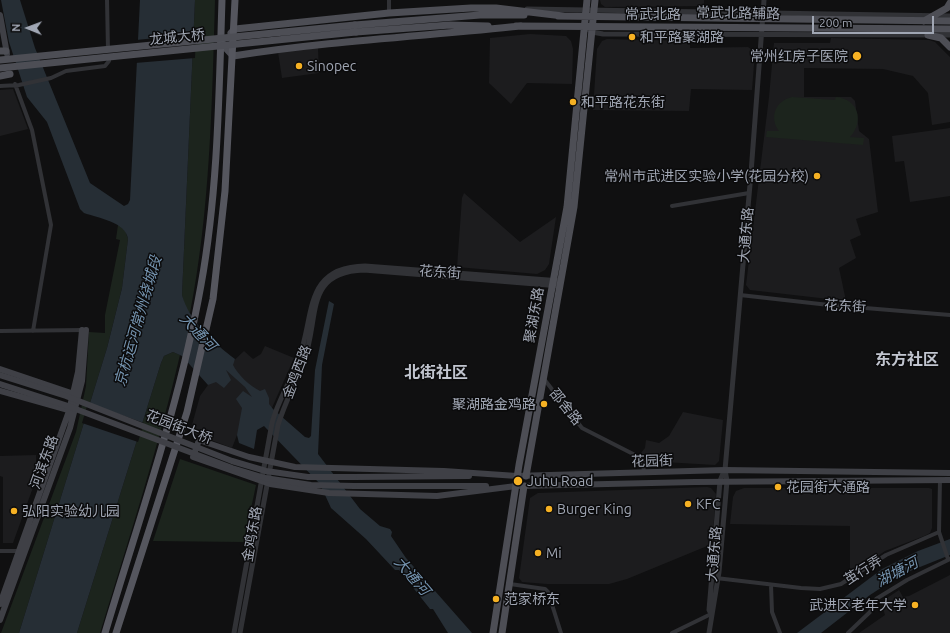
<!DOCTYPE html>
<meta charset="utf-8">
<style>
body{margin:0}
#map{position:relative;width:950px;height:633px;overflow:hidden;background:#101011;font-family:Ubuntu,sans-serif}
canvas{display:block}
.north{position:absolute;left:8px;top:8px;width:40px;height:40px;-webkit-text-stroke:3px #0b0b0c;paint-order:stroke;rotate:271deg;font-size:11px;font-weight:700;line-height:16px;text-align:center;color:#a0a6b3}
.north::after{content:'';display:block;margin:auto;width:14px;height:18px;background:#a0a6b3;clip-path:polygon(50% 0,100% 100%,50% 72%,0 100%)}
.scale{position:absolute;left:812px;top:16px;width:122px;height:18px;box-sizing:border-box;border:2px solid #a0a6b3;border-top:0;padding-left:5px;font-size:12px;line-height:14px;white-space:nowrap;color:#a0a6b3;-webkit-text-stroke:3px #0b0b0c;paint-order:stroke}
</style>
<div id="map">
<canvas width="950" height="633"></canvas>
<div class="north">N</div>
<div class="scale">200 m</div>
</div>
<script>
const g = document.querySelector('canvas').getContext('2d');
g.lineJoin = 'round';
function paint(path, color) { g.fillStyle = color; g.fill(path, 'evenodd'); }
function strokePath(path, color, width, dash) { g.strokeStyle = color; g.lineWidth = width; g.lineCap = dash ? 'butt' : 'round'; g.setLineDash(dash || []); g.stroke(path); }
function write(font, color, halo, rows, align = 'center') {
  g.font = font + ' Ubuntu,"Noto Sans SC",sans-serif'; g.lineWidth = 3; g.setLineDash([]); g.textBaseline = 'middle'; g.strokeStyle = halo; g.fillStyle = color; for (const [text, x, y, turn = 0] of rows) {
    g.save(); g.translate(x, y); g.rotate((+turn || 0) * Math.PI / 180); g.textAlign = isNaN(turn) ? turn : align; if (halo) g.strokeText(text, 0, 0); g.fillText(text, 0, 0); g.restore();
  }
}
paint(new Path2D(`
 M 600,0 L 704,0 L 704,6 L 605,7 L 601,4 Z
 M 530,34 L 566,36 L 571,41 L 573,49 L 572,84 L 527,83 L 511,104 L 489,83 L 490,38 Z
 M 831,38 L 929,40 L 935,42 L 950,57 L 950,122 L 932,125 L 928,93 L 913,76 L 883,69 L 804,68 L 804,97 L 851,97 L 855,101 L 859,131 L 869,139 L 878,212 L 856,219 L 861,235 L 850,240 L 856,258 L 839,268 L 846,301 L 750,290 L 746,285 L 769,97 L 774,43 L 830,43 Z
 M 607,39 L 690,41 L 690,48 L 748,47 L 755,52 L 752,90 L 691,89 L 689,111 L 593,110 L 597,49 L 602,41 Z
 M 318,48 L 319,73 L 282,78 L 278,52 Z
 M 13,89 L 28,129 L 0,136 L 0,90 Z
 M 950,128 L 950,196 L 910,202 L 904,161 L 895,162 L 892,136 Z
 M 464,193 L 520,242 L 556,217 L 549,264 L 545,270 L 537,274 L 457,267 L 462,198 Z
 M 265,346 L 294,358 L 264,426 L 237,435 L 232,448 L 190,432 L 200,396 L 208,385 L 244,351 L 253,359 L 261,354 Z
 M 683,412 L 723,420 L 719,461 L 715,465 L 647,461 L 640,454 L 645,448 L 646,440 L 659,443 L 669,436 Z
 M 36,455 L 36,479 L 13,543 L 3,543 L 3,477 L 0,476 L 0,456 Z
 M 707,487 L 711,488 L 716,494 L 712,544 L 627,579 L 609,584 L 547,584 L 522,582 L 519,578 L 530,498 L 538,493 Z
 M 744,488 L 929,488 L 932,489 L 932,528 L 930,533 L 924,536 L 885,551 L 850,575 L 850,526 L 730,524 L 733,497 L 736,491 Z
 M 950,575 L 950,633 L 859,633 L 885,615 L 881,602 L 899,590 L 903,597 L 909,596 Z`), '#1c1c1e');
paint(new Path2D(`
 M 195,0 L 215,0 C 212,105 210,210 190,313 L 185,308 L 182,295 Z
 M 792,97 L 835,100 L 836,97 C 858,99 865,121 850,137 L 864,138 L 863,145 L 766,137 L 767,131 L 779,131 C 769,118 775,101 792,97 Z
 M 118,225 L 125,230 L 128,239 L 122,288 L 107,348 L 19,633 L 1,633 L 76,432 L 86,386 L 89,332 L 105,333 L 105,315 L 120,240 L 116,239 Z
 M 173,352 L 180,355 C 158,449 128,541 100,633 L 77,633 L 161,363 L 164,356 Z
 M 180,459 L 256,485 L 244,542 L 153,541 Z`), '#1c241d');
paint(new Path2D(`
 M 1,0 L 20,0 L 35,48 L 90,183 L 124,206 L 128,204 L 130,200 L 140,0 L 195,0 L 182,295 C 189,321 214,343 235,359 L 233,365 C 238,375 250,386 260,391 L 265,389 L 269,398 L 269,404 L 273,409 L 305,437 L 309,438 L 311,436 L 315,370 L 329,301 L 334,304 L 322,365 L 318,454 L 360,509 L 380,526 L 390,529 L 392,532 L 391,536 L 406,558 L 472,633 L 448,633 L 433,609 L 430,609 L 399,570 L 395,570 L 366,539 L 331,508 L 320,484 L 264,426 L 257,430 L 254,449 L 239,443 L 237,435 L 242,408 L 236,399 L 243,391 L 252,397 L 245,387 L 226,370 L 231,380 L 224,388 L 216,382 L 208,385 L 182,356 L 173,352 L 164,356 L 161,363 L 77,633 L 19,633 L 107,348 L 122,288 L 128,239 C 126,222 98,218 84,213 L 80,209 L 47,122 L 27,97 L 9,42 Z
 M 950,539 L 950,555 L 910,571 L 893,580 L 870,595 L 821,633 L 797,633 L 882,569 L 918,551 Z`), '#262e35');
paint(new Path2D(`
 M 196,34 L 195,58 L 135,63 L 136,40 Z
 M 88,403 L 144,423 L 138,442 L 82,423 Z`), '#101011');
strokePath(new Path2D(`
 M 107,0 L 108,50
 M 389,13 L 389,0
 M 15,84 L 32,130 L 51,225 L 33,331
 M 0,86 L 19,85 L 51,78 L 66,71 L 105,66 L 109,61 L 109,56
 M 672,206 L 749,193
 M 740,295 L 829,305 L 950,315
 M 0,331 L 84,330
 M 544,379 L 582,428 L 639,457 L 643,462 L 644,473
 M 940,480 L 939,532 L 948,559
 M 0,551 L 20,551
 M 716,578 L 801,588 L 820,589 L 841,584 L 886,555 L 939,532
 M 510,584 L 545,589 L 548,592 L 561,633
 M 771,585 L 772,612 L 780,633
 M 672,633 L 711,614
 M 848,633 L 870,612 L 876,599 L 907,580 L 950,559`), '#313236', 4);
strokePath(new Path2D(`
 M 527,9 L 950,16
 M 589,30 L 592,32 L 603,34 C 718,34 834,34 950,35
 M 711,614 L 709,610 L 720,481 L 724,471
 M 234,633 L 272,423 C 278,400 291,381 299,358 C 315,316 303,267 365,266 L 561,281
 M 240,633 L 278,425 C 285,402 296,382 304,360 C 320,319 303,272 364,270 L 560,286
 M 709,633 L 719,572 L 727,481 L 725,470 L 751,173 L 764,0`), '#313236', 5);
strokePath(new Path2D(`
 M 0,15 L 7,54
 M 0,369 L 77,395
 M 0,391 L 72,411
 M 514,476 L 725,470 L 950,473
 M 354,477 L 469,476
 M 354,486 L 486,486
 M 516,486 L 437,496 L 329,493 L 270,484 L 193,457 L 199,440 L 249,457 L 295,467 L 444,471 L 517,476
 M 520,486 L 695,482 L 950,480
 M 0,604 L 69,411 L 78,372 L 82,330
 M 0,620 L 70,428 L 82,381 L 86,330`), '#3f4046', 6);
strokePath(new Path2D(`
 M 558,16 L 950,21
 M 924,21 L 947,8 L 950,3
 M 355,25 L 480,15 L 524,15
 M 516,26 L 950,29
 M 356,32 L 450,25 L 488,26
 M 231,33 L 235,29 L 389,13 L 471,8 L 496,8 L 563,16
 M 928,35 L 941,38 L 950,47
 M 222,42 L 221,43 L 233,56 C 328,41 425,36 521,26
 M 0,51 L 6,51
 M 0,76 L 10,74
 M 526,476 L 574,207 L 595,0
 M 493,633 L 519,465 L 567,207 L 587,0
 M 502,633 L 524,486`), '#4d4e55', 7);
strokePath(new Path2D(`
 M 105,633 C 139,519 180,403 201,285 C 218,191 219,95 222,0
 M 116,633 L 187,412 L 213,299 L 225,191 L 235,0`), '#55565e', 7);
strokePath(new Path2D(`
 M 0,375 L 66,396 L 232,461 L 266,471 L 308,477 L 354,477
 M 0,384 L 65,405 L 232,468 L 265,478 L 311,485 L 354,486`), '#3f4046', 6);
strokePath(new Path2D(`
 M 0,60 L 355,25
 M 0,68 L 356,32`), '#4d4e55', 7);
for (const [x, y, r, color] of [
 [632,37,4,"#f6b123"],
 [857,56,5,"#f6b123"],
 [299,66,4,"#f6b123"],
 [573,102,4,"#f6b123"],
 [817,176,4,"#f6b123"],
 [544,404,4,"#f6b123"],
 [518,481,5,"#f6b123"],
 [778,487,4,"#f6b123"],
 [688,504,4,"#f6b123"],
 [549,509,4,"#f6b123"],
 [14,511,4,"#f6b123"],
 [538,553,4,"#f6b123"],
 [496,599,4,"#f6b123"],
 [915,605,4,"#f6b123"]
]) { const dot = new Path2D(); dot.arc(x, y, r, 0, 2 * Math.PI); g.fillStyle = color; g.fill(dot); strokePath(dot, '#0b0b0c', 1.5); }
write('14px', '#a0a6b3', '#0b0b0c', [
 ["常武北路辅路",738,13,1],
 ["常武北路",653,14],
 ["龙城大桥",177,37,-6],
 ["大通东路",746,235,-85],
 ["花东街",440,272,4],
 ["花东街",845,306,4],
 ["聚湖东路",534,315,-80],
 ["金鸡西路",297,372,-69],
 ["邵舍路",566,407,51],
 ["花园街大桥",179,427,21],
 ["花园街",652,461,-2],
 ["河滨东路",44,462,-70],
 ["金鸡东路",252,534,-80],
 ["大通东路",714,554,-85],
 ["茧行弄",863,570,-32]
]);
write('14px', '#a0a6b3', '#0b0b0c', [
 ["和平路聚湖路",640,37],
 ["常州红房子医院",848,56,"right"],
 ["Sinopec",307,66],
 ["和平路花东街",581,102],
 ["常州市武进区实验小学(花园分校)",809,176,"right"],
 ["聚湖路金鸡路",536,404,"right"],
 ["Juhu Road",527,481],
 ["花园街大通路",786,487],
 ["KFC",696,504],
 ["Burger King",557,509],
 ["弘阳实验幼儿园",22,511],
 ["Mi",546,553],
 ["范家桥东",504,599],
 ["武进区老年大学",907,605,"right"]
], 'left');
write('italic 15px', '#7594b0', '#0b0b0c', [
 ["京杭运河常州绕城段",138,321,-74],
 ["大通河",198,332,47],
 ["湖塘河",897,572,-28],
 ["大通河",412,576,49]
]);
write('bold 16px', '#c1c5cf', '#0b0b0c', [
 ["东方社区",907,360],
 ["北街社区",436,373]
]);
</script>
